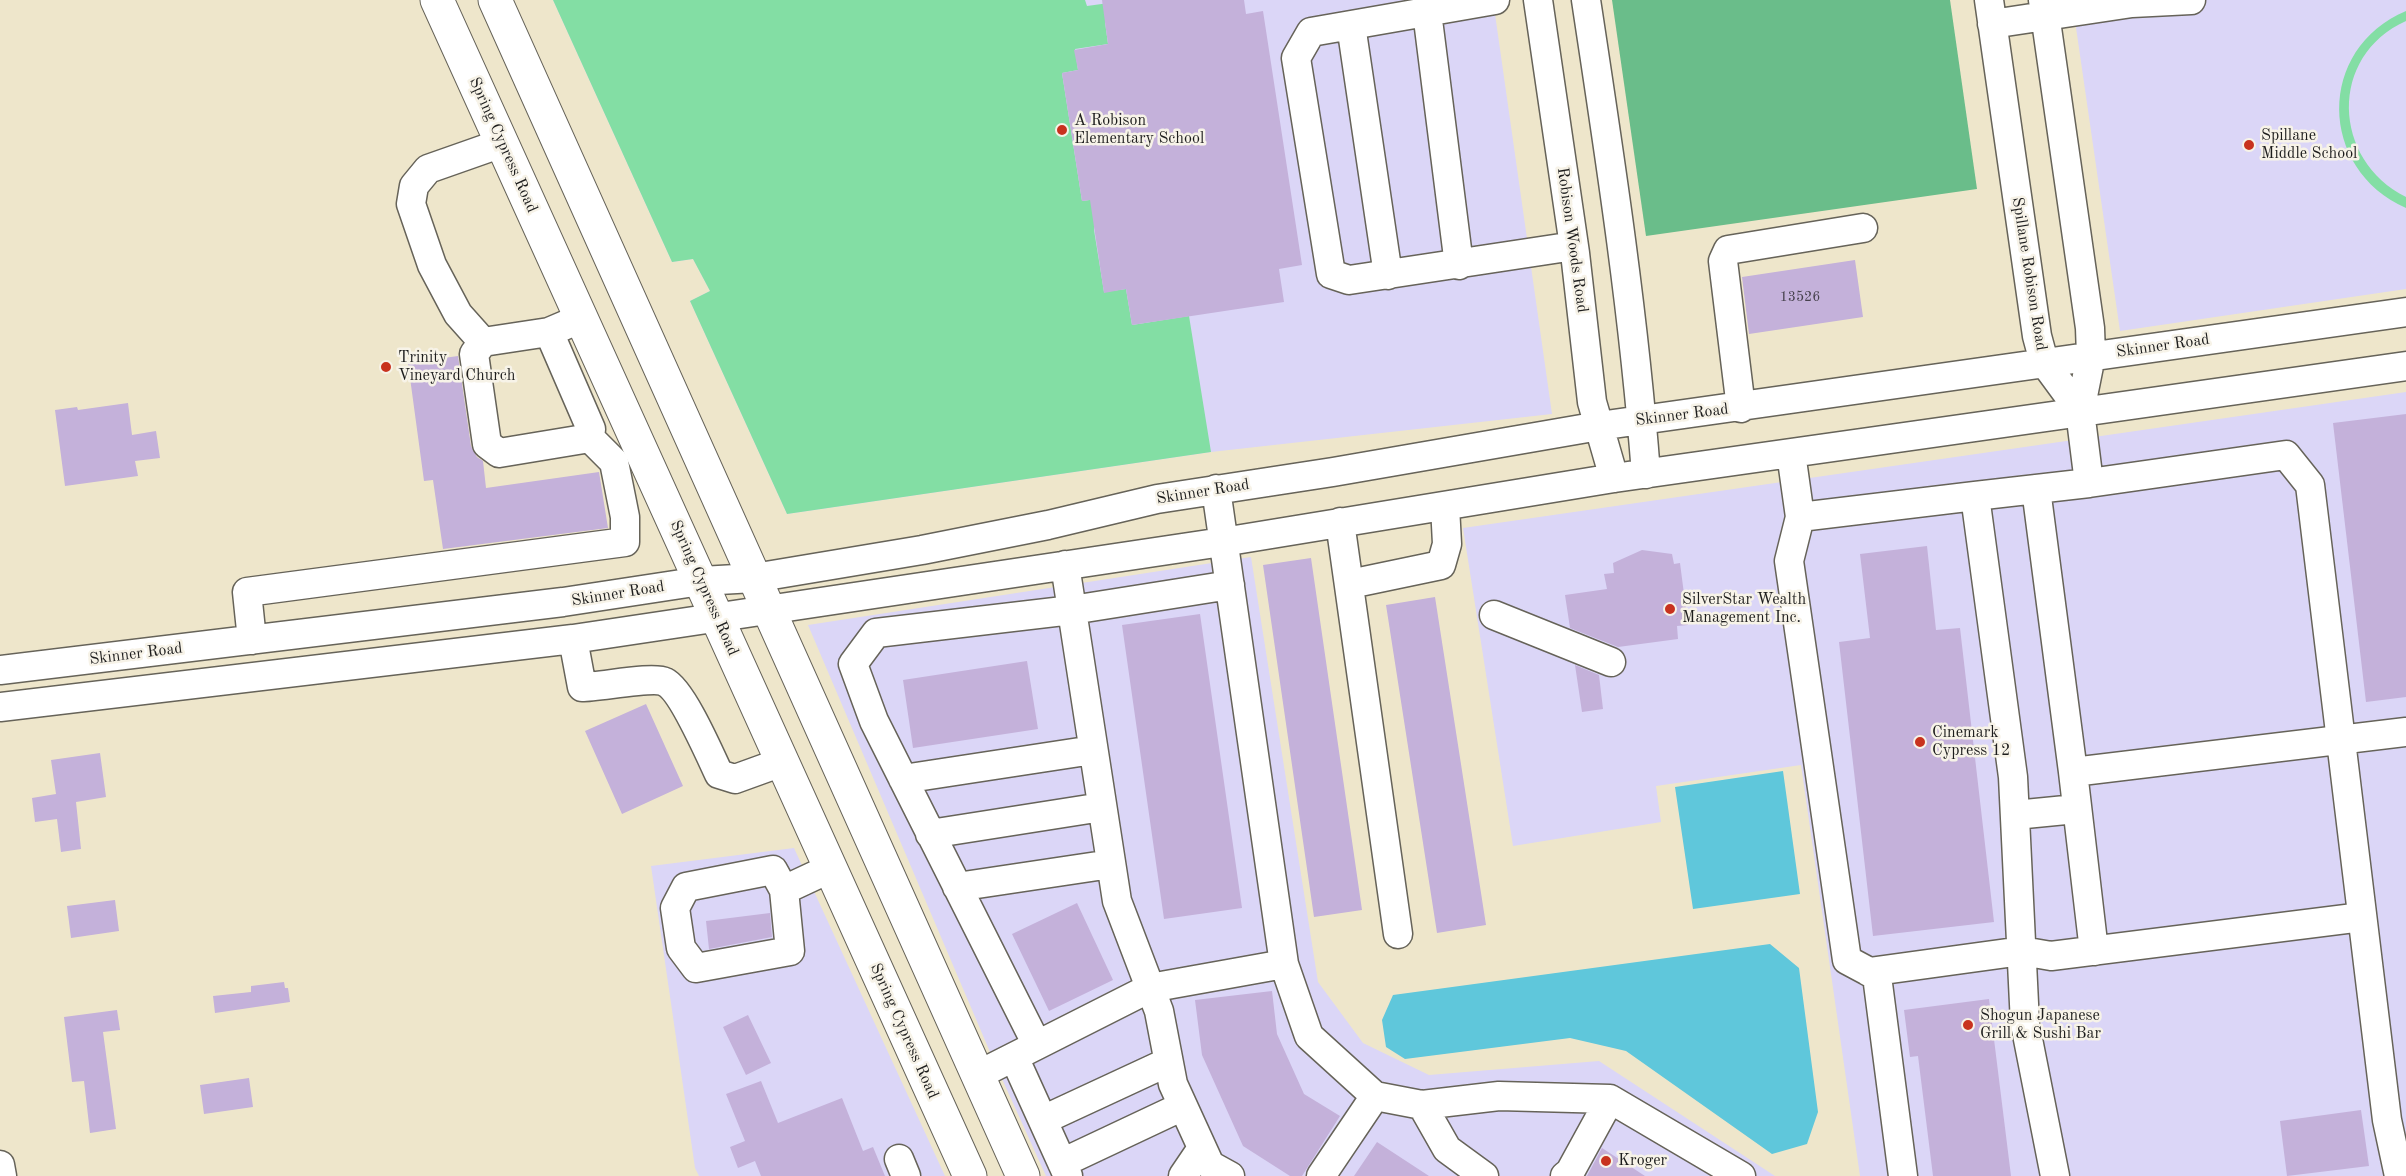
<!DOCTYPE html>
<style>
body{margin:0}
canvas{display:block;background:#eee6cb}
</style>
<canvas width="2406" height="1176"></canvas>
<script>
const g = document.querySelector('canvas').getContext('2d');
g.lineJoin = 'round';
function paint(path, color) { g.fillStyle = color; g.fill(path, 'evenodd'); }
function strokePath(path, color, width, dash) { g.strokeStyle = color; g.lineWidth = width; g.lineCap = dash ? 'butt' : 'round'; g.setLineDash(dash || []); g.stroke(path); }
function write(font, color, halo, rows, align = 'center') {
  g.font = font + ' "Old Standard TT",serif'; g.lineWidth = 5; g.setLineDash([]); g.textBaseline = 'middle'; g.strokeStyle = halo; g.fillStyle = color; for (const [text, x, y, turn = 0] of rows) {
    g.save(); g.translate(x, y); g.rotate((+turn || 0) * Math.PI / 180); g.textAlign = isNaN(turn) ? turn : align; if (halo) g.strokeText(text, 0, 0); g.fillText(text, 0, 0); g.restore();
  }
}
paint(new Path2D(`
 M 553,0 L 1493,0 L 1552,414 L 1211,452 L 787,514 L 690,301 L 710,291 L 693,259 L 672,262 Z
 M 2072,0 L 2406,0 L 2406,289 L 2120,331 Z
 M 2406,392 L 2406,1176 L 1860,1176 L 1801,765 L 1656,786 L 1661,822 L 1513,846 L 1463,528 Z
 M 1251,557 L 1318,982 L 1363,1043 L 1429,1075 L 1599,1061 L 1775,1176 L 1046,1176 L 993,1059 L 808,625 Z
 M 794,848 L 945,1176 L 699,1176 L 695,1168 L 651,866 Z`), '#dbd6f7');
paint(new Path2D(`
 M 553,0 L 1085,0 L 1087,6 L 1109,3 L 1105,22 L 1108,44 L 1075,49 L 1078,70 L 1062,73 L 1082,201 L 1097,199 L 1094,230 L 1104,292 L 1126,289 L 1132,325 L 1189,316 L 1211,452 L 787,514 L 690,301 L 710,291 L 693,259 L 672,262 Z
 M 2406,11 L 2406,21 C 2328,56 2332,160 2406,197 L 2406,208 C 2318,169 2316,49 2406,11 Z`), '#83dea4');
paint(new Path2D(`
 M 1612,0 L 1950,0 L 1977,189 L 1646,236 Z`), '#6abd8a');
paint(new Path2D(`
 M 1783,771 L 1800,894 L 1693,909 L 1675,787 Z
 M 1770,944 L 1799,968 L 1818,1112 L 1807,1144 L 1772,1154 L 1626,1051 L 1570,1038 L 1405,1059 L 1386,1047 L 1382,1020 L 1393,995 Z`), '#5fc7db');
paint(new Path2D(`
 M 1102,0 L 1244,0 L 1246,14 L 1263,11 L 1302,265 L 1279,269 L 1284,302 L 1132,325 L 1126,289 L 1104,293 L 1090,200 L 1082,201 L 1062,73 L 1078,70 L 1074,50 L 1108,44 Z
 M 1855,260 L 1863,317 L 1749,334 L 1742,277 Z
 M 458,356 L 471,446 L 477,457 L 483,461 L 486,488 L 599,472 L 608,528 L 443,549 L 433,480 L 424,481 L 408,363 Z
 M 128,403 L 132,435 L 156,431 L 160,458 L 135,461 L 138,476 L 65,486 L 55,410 L 77,407 L 78,410 Z
 M 2406,414 L 2406,697 L 2366,702 L 2333,423 Z
 M 1927,546 L 1936,630 L 1960,628 L 1994,922 L 1873,936 L 1839,642 L 1870,638 L 1860,554 Z
 M 1642,550 L 1672,554 L 1674,564 L 1680,563 L 1688,625 L 1677,626 L 1678,639 L 1618,647 L 1570,628 L 1565,595 L 1607,589 L 1604,574 L 1614,573 L 1613,563 Z
 M 1311,558 L 1362,910 L 1314,917 L 1263,565 Z
 M 1435,597 L 1486,925 L 1437,933 L 1386,605 Z
 M 1200,614 L 1242,908 L 1164,919 L 1122,625 Z
 M 1027,661 L 1038,729 L 913,748 L 903,680 Z
 M 1575,665 L 1599,675 L 1603,709 L 1582,712 Z
 M 646,704 L 683,786 L 622,814 L 585,731 Z
 M 100,753 L 106,797 L 76,802 L 81,849 L 61,852 L 57,819 L 35,822 L 32,798 L 56,794 L 51,760 Z
 M 115,900 L 119,931 L 71,938 L 67,906 Z
 M 1077,903 L 1113,980 L 1049,1011 L 1012,934 Z
 M 770,913 L 772,937 L 709,949 L 706,921 Z
 M 284,982 L 285,988 L 288,988 L 290,1002 L 215,1013 L 213,996 L 251,992 L 251,986 Z
 M 1272,991 L 1277,1034 L 1304,1094 L 1340,1116 L 1302,1176 L 1290,1176 L 1243,1146 L 1202,1055 L 1195,1000 Z
 M 1989,999 L 2011,1176 L 1933,1176 L 1918,1056 L 1910,1057 L 1904,1010 Z
 M 117,1010 L 120,1030 L 103,1032 L 116,1129 L 90,1133 L 84,1081 L 72,1082 L 64,1017 Z
 M 748,1015 L 771,1063 L 746,1075 L 723,1027 Z
 M 249,1078 L 253,1107 L 204,1114 L 200,1085 Z
 M 761,1081 L 778,1123 L 842,1098 L 863,1151 L 873,1147 L 885,1176 L 761,1176 L 755,1161 L 738,1168 L 730,1147 L 745,1141 L 726,1094 Z
 M 2361,1110 L 2369,1166 L 2287,1176 L 2280,1121 Z
 M 1377,1142 L 1429,1176 L 1354,1176 Z
 M 1602,1148 L 1645,1176 L 1587,1176 Z`), '#c4b1da');
const minor = new Path2D(`
 M 1495,0 L 1311,32 L 1296,58 L 1331,274 L 1349,280 L 1574,246
 M 1538,0 L 1575,253 L 1592,402 L 1614,478
 M 1586,0 C 1610,158 1634,314 1646,474
 M 1989,0 L 2037,336 L 2044,362 L 2080,411
 M 2043,0 L 2090,328 L 2091,356 L 2080,411 L 2089,483
 M 1427,12 L 1459,265
 M 1992,24 L 2132,3 L 2191,0
 M 1351,25 L 1388,275
 M 549,332 L 591,429 L 590,438 L 499,453 L 487,444 L 474,354 L 483,342 L 549,332 L 582,318
 M 483,342 L 458,314 L 432,265 L 411,204 L 414,186 L 428,169 L 502,143
 M 1741,408 L 1723,261 L 1728,250 L 1863,228
 M 1791,453 L 1800,517 L 1789,561 L 1847,960 L 1877,976 L 1903,1176
 M 1216,489 L 1284,964 L 1309,1036 L 1375,1096 L 1422,1105 L 1499,1096 L 1610,1099 L 1741,1176
 M 2036,489 L 2073,772
 M 1800,517 L 1975,496
 M 1340,522 L 1398,934
 M 1065,565 L 1117,901 L 1159,1011 L 1173,1084 L 1210,1165 L 1230,1176
 M 1350,584 L 1441,565 L 1447,544 L 1445,506
 M 1494,615 L 1611,662
 M 573,639 L 582,687 C 600,687 653,676 665,682 C 682,690 710,755 719,774 L 735,779 L 782,762
 M 252,640 L 247,592 L 625,542 L 625,517 L 614,462 L 590,438
 M 0,670 L 563,602 L 701,581 L 754,578 L 922,550 L 1048,525 L 1157,499 L 1333,472 L 1599,426 L 2406,312
 M 0,707 L 573,639 L 1229,541 L 1614,478 L 2406,366
 M 903,779 L 1093,750
 M 2015,815 L 2076,809
 M 930,834 L 1102,807
 M 957,887 L 1111,864
 M 784,890 L 773,870 L 686,887 L 675,908 L 681,948 L 696,968 L 790,951 L 784,890 L 831,868
 M 2094,951 L 2073,772 L 2406,732
 M 1869,972 L 2022,951 L 2051,956 L 2362,917
 M 1037,1045 L 874,721 L 853,664 L 876,633 L 1072,610 L 1230,585
 M 1014,1057 L 1068,1176
 M 978,1075 L 1150,988 L 1284,964
 M 1422,1105 L 1447,1149 L 1484,1176
 M 1043,1120 L 1168,1062
 M 899,1159 L 906,1176
 M 1062,1163 L 1183,1106
 M 0,1165 L 2,1176
 M 1183,1176 L 1202,1148
 M 1321,1176 L 1375,1096
 M 1565,1176 L 1570,1172 L 1610,1099
 M 2055,1176 L 2025,1024 L 2013,777 L 1975,496 L 2089,483 L 2286,455 L 2310,485 L 2387,1120 L 2399,1176`);
const major = new Path2D(`
 M 437,0 L 970,1176
 M 495,0 L 1023,1176`);
strokePath(minor, '#666359', 31);
strokePath(major, '#666359', 35);
strokePath(minor, '#fff', 28);
strokePath(major, '#fff', 33);
for (const [x, y, r, color] of [
 [1062,130,6,"#c8321e"],
 [2249,145,6,"#c8321e"],
 [386,367,6,"#c8321e"],
 [1670,609,6,"#c8321e"],
 [1920,742,6,"#c8321e"],
 [1968,1025,6,"#c8321e"],
 [1606,1161,6,"#c8321e"]
]) { const dot = new Path2D(); dot.arc(x, y, r, 0, 2 * Math.PI); g.fillStyle = color; g.fill(dot); strokePath(dot, '#f7f3e8', 2); }
write('14px', '#46414c', null, [
 ["13526",1800,297]
]);
write('16px', '#1c1c1c', '#f7f3e8', [
 ["A Robison",1074,121],
 ["Elementary School",1074,139],
 ["Spillane",2261,136],
 ["Middle School",2261,154],
 ["Trinity",398,358],
 ["Vineyard Church",398,376],
 ["SilverStar Wealth",1682,600],
 ["Management Inc.",1682,618],
 ["Cinemark",1932,733],
 ["Cypress 12",1932,751],
 ["Shogun Japanese",1980,1016],
 ["Grill & Sushi Bar",1980,1034],
 ["Kroger",1618,1161]
], 'left');
write('16px', '#1c1c1c', '#f7f3e8', [
 ["Spring Cypress Road",503,145,66],
 ["Robison Woods Road",1572,240,82],
 ["Spillane Robison Road",2029,274,81],
 ["Skinner Road",2163,346,-8],
 ["Skinner Road",1682,415,-7],
 ["Skinner Road",1203,492,-9],
 ["Spring Cypress Road",704,588,66],
 ["Skinner Road",618,594,-9],
 ["Skinner Road",136,654,-7],
 ["Spring Cypress Road",904,1031,66]
]);
</script>
